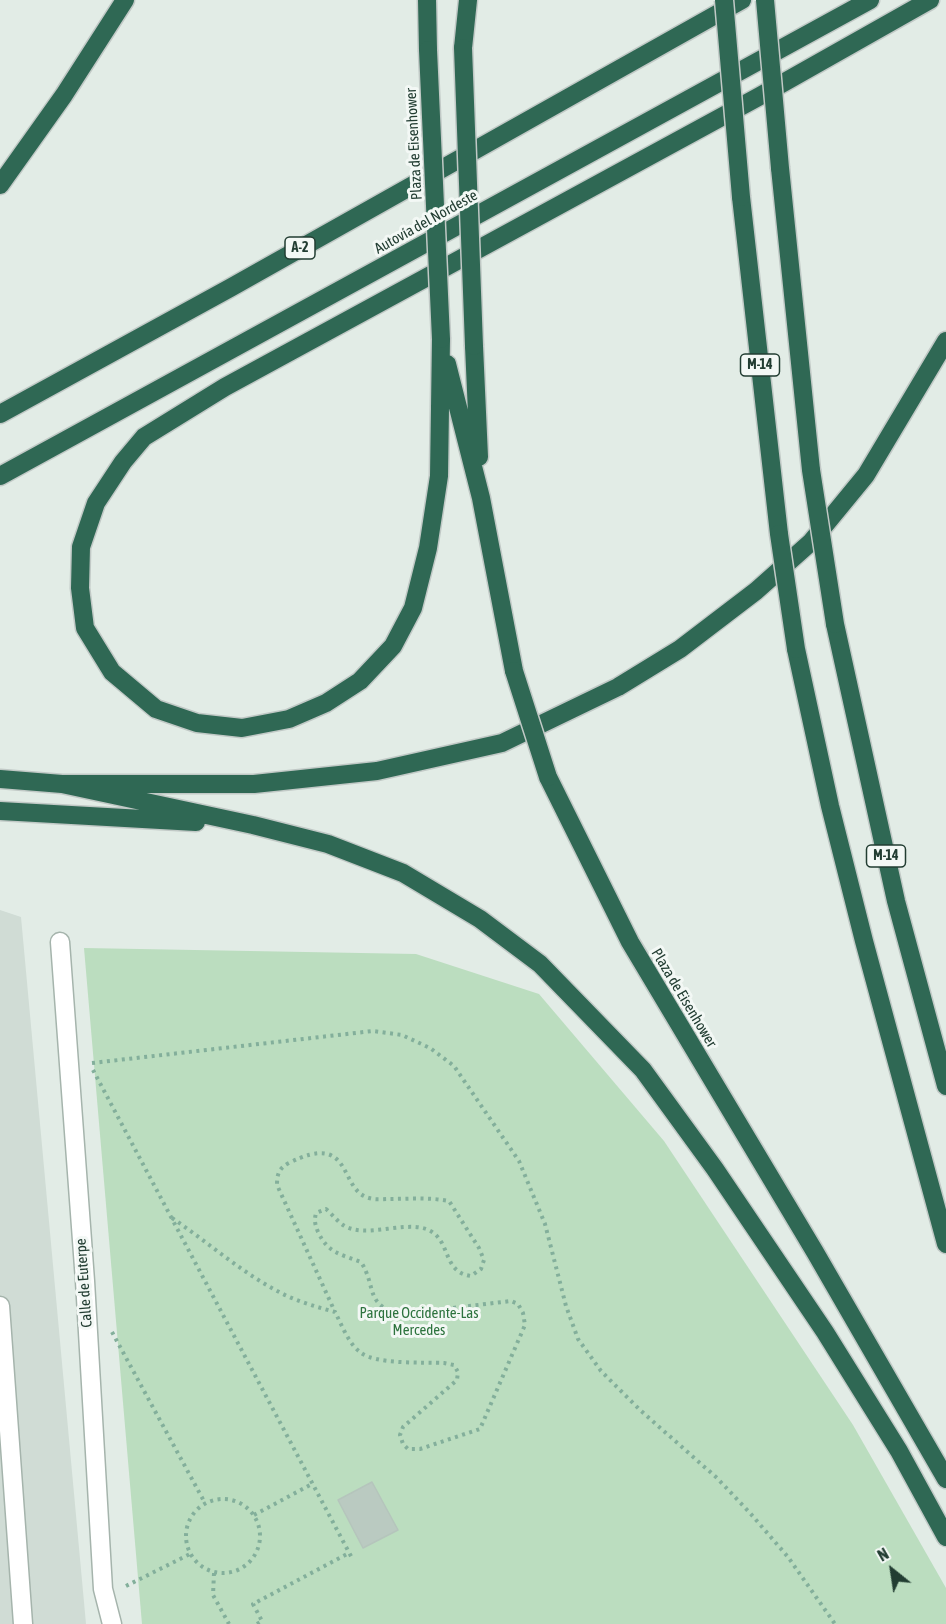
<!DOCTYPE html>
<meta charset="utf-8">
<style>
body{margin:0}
#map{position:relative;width:946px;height:1624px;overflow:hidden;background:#e2ece6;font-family:"Asap Condensed",sans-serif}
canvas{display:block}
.north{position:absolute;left:862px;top:1540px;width:60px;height:60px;-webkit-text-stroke:4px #f3f8f5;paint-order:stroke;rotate:330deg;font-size:16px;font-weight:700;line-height:24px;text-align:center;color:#223d32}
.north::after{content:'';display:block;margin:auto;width:21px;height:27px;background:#223d32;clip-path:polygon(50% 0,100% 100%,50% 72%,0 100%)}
</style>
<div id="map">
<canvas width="946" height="1624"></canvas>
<div class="north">N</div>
</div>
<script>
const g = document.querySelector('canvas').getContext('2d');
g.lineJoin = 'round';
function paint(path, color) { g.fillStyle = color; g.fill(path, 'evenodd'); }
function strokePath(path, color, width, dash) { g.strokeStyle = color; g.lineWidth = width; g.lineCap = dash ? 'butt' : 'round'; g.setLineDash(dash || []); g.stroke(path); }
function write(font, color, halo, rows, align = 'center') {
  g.font = font + ' "Asap Condensed",sans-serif'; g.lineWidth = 6; g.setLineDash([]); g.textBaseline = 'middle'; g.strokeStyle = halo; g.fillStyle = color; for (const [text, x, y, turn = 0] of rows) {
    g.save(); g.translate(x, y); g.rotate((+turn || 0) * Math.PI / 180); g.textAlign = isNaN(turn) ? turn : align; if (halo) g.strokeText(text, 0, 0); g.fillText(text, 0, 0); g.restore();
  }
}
paint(new Path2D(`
 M 0,910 L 21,917 L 86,1624 L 0,1624 Z`), '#d0dcd5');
paint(new Path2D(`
 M 84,948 L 416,954 L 539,994 L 664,1141 L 853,1425 L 946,1588 L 946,1624 L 142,1624 Z`), '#bbddbf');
const building = new Path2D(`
 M 372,1482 L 398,1530 L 363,1548 L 338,1500 Z`);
paint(building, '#bacac1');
strokePath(building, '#b5c5bc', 1.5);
const minor = new Path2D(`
 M 60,942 L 85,1281 L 103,1589 L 112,1624
 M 0,1306 L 23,1624`);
const highway = new Path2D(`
 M 427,0 L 428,50
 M 463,48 L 468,0
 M 780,168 L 811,470
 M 0,185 L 64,95 L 125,0
 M 741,197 L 779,534
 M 441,339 L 439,476 L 428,548 L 413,608 L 393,646 L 360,681 L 326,703 L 289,719 L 242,728 L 197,723 L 156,709 L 112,672 L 85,628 L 80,588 L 81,547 L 96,503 L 123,462 L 144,437 L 225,387 L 760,96 L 930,0
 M 474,346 L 479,457
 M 447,364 L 481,498 L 514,671
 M 0,414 L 230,288 L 742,0
 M 0,476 L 870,0
 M 835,624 L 896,901 L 946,1086
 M 796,649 L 830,806 L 864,941 L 946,1244
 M 548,777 L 630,942 L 815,1252 L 946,1479
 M 0,779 L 62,784 L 254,784 L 377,771 L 502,743 L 618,687 L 680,649 L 756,591 L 811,542 L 866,475 L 946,341
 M 62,784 L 253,825 L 328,844 L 403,873 L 480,919 L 540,964 L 643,1070 L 715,1169 L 825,1332 L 899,1451 L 946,1537
 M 0,811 L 196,822`);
strokePath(minor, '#a5b4ac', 21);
strokePath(highway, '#c1c9c6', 21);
strokePath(new Path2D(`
 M 92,1063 L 373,1031 L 402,1035 L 430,1048 L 454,1066 L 519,1161 L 545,1224 L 566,1306 L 578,1339 L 601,1371 L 640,1410 L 717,1478 L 750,1513 L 788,1557 L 835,1624
 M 93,1070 L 353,1560
 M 172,1218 C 209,1243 243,1274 283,1294 C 299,1302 317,1307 335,1312 C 342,1325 348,1343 360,1352 C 375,1365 424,1362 444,1363 L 454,1365 L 458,1372 L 457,1380 L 403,1427 L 400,1435 L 403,1444 L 408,1449 L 420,1449 L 480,1429 L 525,1325 L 523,1313 L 518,1304 L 511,1301 L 402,1314 C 364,1306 377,1287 361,1262 C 340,1254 328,1253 318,1232 C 315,1224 314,1221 316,1213 L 326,1209 C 332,1214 337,1221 343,1225 C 364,1239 402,1221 426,1229 C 452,1238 441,1272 471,1276 L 481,1269 L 484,1260 L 479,1248 L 449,1201 C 429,1197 408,1199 388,1199 C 382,1199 375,1200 369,1198 C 338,1190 354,1130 289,1163 C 279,1168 277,1174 277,1185 L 335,1312
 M 112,1332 L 205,1503
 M186 1536a37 37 0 1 1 74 0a37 37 0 1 1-74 0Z
 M 254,1515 L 312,1484
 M 214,1573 L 213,1595 L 229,1624
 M 126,1586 L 190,1554
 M 257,1624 L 262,1621 L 253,1604 L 349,1553`), '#83af9b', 4, [3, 4.5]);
strokePath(minor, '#fff', 18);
strokePath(highway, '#2f6854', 18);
const highwayBridge = new Path2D(`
 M 724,0 L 741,197
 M 765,0 L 780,168
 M 463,48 L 474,346
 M 428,50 L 441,339
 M 811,470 L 835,624
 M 779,534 L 796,649
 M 514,671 L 548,777`);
strokePath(highwayBridge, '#c1c9c6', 21, []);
strokePath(highwayBridge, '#2f6854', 18);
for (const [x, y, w] of [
 [300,248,30],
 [760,365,39],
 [886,856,39]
]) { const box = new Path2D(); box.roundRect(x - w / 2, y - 11, w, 22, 4.5); g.fillStyle = '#f3f8f5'; g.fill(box); strokePath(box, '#223d32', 1.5); }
write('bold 14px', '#223d32', null, [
 ["A-2",300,248],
 ["M-14",760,365],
 ["M-14",886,856]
]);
write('15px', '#223d32', '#f3f8f5', [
 ["Plaza de Eisenhower",414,144,-93],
 ["Autovía del Nordeste",426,222,-29],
 ["Plaza de Eisenhower",684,998,59],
 ["Calle de Euterpe",84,1283,-94]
]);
write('15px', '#2d733e', '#f3f8f5', [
 ["Parque Occidente-Las",419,1313],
 ["Mercedes",419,1330]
]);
</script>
